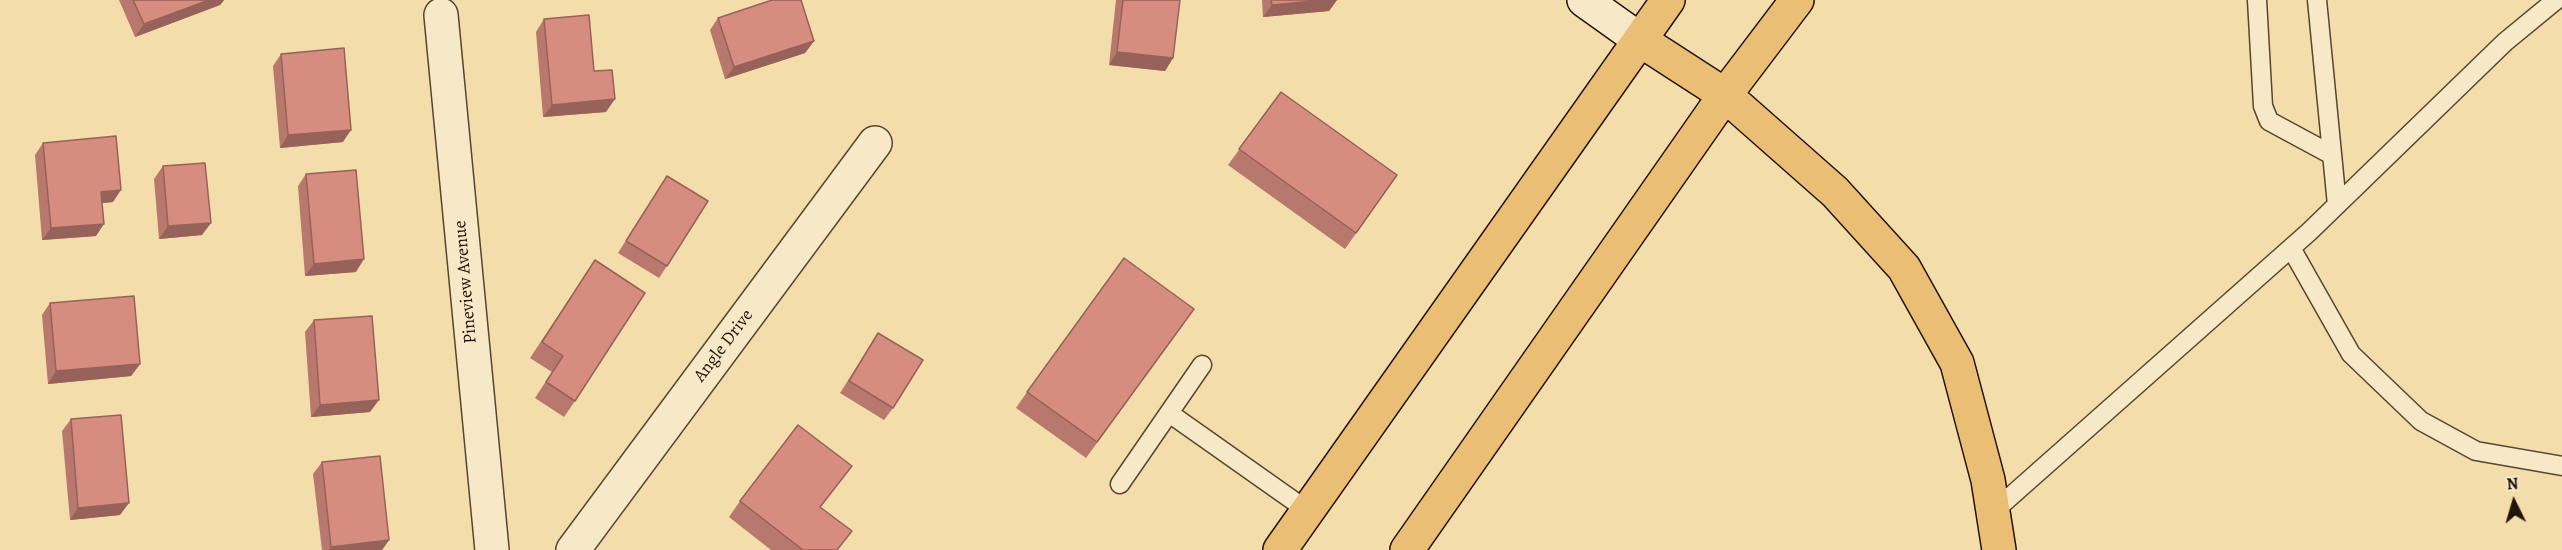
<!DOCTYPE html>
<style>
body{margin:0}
#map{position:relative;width:2562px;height:550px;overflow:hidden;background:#f3ddaa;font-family:Alegreya,serif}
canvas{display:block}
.north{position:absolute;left:2484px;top:472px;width:60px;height:60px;-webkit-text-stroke:4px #f7e9c8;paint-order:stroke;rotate:355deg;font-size:16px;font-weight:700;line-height:24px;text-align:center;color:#231309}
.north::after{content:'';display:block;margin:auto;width:21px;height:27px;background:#231309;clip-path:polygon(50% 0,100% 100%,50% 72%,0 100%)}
</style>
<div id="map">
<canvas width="2562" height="550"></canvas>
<div class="north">N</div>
</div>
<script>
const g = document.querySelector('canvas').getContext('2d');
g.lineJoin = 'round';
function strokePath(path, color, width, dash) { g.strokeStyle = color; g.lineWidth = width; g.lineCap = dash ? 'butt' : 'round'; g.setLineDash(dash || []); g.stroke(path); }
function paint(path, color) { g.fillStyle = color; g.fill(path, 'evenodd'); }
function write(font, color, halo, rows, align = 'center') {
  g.font = font + ' Alegreya,serif'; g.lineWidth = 4.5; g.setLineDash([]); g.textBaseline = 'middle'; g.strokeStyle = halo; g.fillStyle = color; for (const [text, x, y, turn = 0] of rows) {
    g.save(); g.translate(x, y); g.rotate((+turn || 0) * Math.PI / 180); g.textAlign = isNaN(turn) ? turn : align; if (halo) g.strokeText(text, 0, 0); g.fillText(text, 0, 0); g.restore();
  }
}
const service = new Path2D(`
 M 2257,0 L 2263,106 L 2269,121 L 2332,155
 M 2317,0 L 2337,205
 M 2291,248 L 2351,354 L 2421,421 L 2476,451 L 2562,466
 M 1169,413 L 1308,511
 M 1120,484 L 1202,365
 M 1993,512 L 2309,232 L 2505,42 L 2556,0`);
const minor = new Path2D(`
 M 441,15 L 492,550
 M 573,550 L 875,143`);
const secondary = new Path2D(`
 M 1584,0 L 1640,40`);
const primary = new Path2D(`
 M 1640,40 L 1725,95 L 1835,192 L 1904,268 L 1957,363 L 1988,480 L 1999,550
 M 1280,550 L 1668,0
 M 1407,550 L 1725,95 L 1797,0`);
strokePath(service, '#574631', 21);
strokePath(minor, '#574631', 36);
strokePath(secondary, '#231309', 36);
strokePath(primary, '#231309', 36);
strokePath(service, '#f7e9c8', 18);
strokePath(minor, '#f7e9c8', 33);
strokePath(secondary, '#f7e9c8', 33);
strokePath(primary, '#eabe75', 33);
paint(new Path2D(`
 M 119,0 L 224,0 L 220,5 L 135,37 Z
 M 1116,0 L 1180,0 L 1173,58 L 1165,71 L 1109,65 Z
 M 1262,0 L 1337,0 L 1329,11 L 1263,17 Z
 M 718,18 L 814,41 L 805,53 L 725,79 L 710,30 Z
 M 544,19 L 594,71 L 606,112 L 543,117 L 536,32 Z
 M 281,54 L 343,142 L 280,148 L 273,66 Z
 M 1281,92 L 1397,175 L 1345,249 L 1228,165 Z
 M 43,143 L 113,202 L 102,203 L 96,236 L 42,240 L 35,155 Z
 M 163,166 L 202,235 L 159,239 L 154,179 Z
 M 306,174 L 356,272 L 305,276 L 298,186 Z
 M 667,176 L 667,266 L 659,278 L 618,253 Z
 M 595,260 L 575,401 L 564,417 L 535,398 L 552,372 L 530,358 Z
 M 50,303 L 140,364 L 131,376 L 48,384 L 42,315 Z
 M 314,320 L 370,412 L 311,417 L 305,332 Z
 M 1183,325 L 1086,458 L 1016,408 L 1027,392 Z
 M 878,333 L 893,408 L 884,420 L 840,393 Z
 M 71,419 L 120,515 L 70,520 L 62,431 Z
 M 322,462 L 389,540 L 382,550 L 322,550 L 313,474 Z
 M 852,466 L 820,508 L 838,550 L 771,550 L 729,517 L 740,501 Z`), '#b8786d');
paint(new Path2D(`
 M 209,0 L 224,0 L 220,5 L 135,37 L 144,24 Z
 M 1324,0 L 1337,0 L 1329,11 L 1263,17 L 1272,5 Z
 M 814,41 L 805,53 L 725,79 L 734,67 Z
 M 1117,52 L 1173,58 L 1165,71 L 1109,65 Z
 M 615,99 L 606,112 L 543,117 L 552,105 Z
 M 351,130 L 343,142 L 280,148 L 288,135 Z
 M 121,190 L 113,202 L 93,204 L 101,192 Z
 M 211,223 L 202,235 L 159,239 L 168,226 Z
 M 104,224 L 96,236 L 42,240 L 51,228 Z
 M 364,259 L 356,272 L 305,276 L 314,264 Z
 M 140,364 L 131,376 L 48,384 L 56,371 Z
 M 379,400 L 370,412 L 311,417 L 320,405 Z
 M 129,503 L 120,515 L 70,520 L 78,508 Z
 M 389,540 L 382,550 L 329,550 L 331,547 Z`), '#966259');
const building = new Path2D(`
 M 133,0 L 209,0 L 144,24 Z
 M 772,0 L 801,0 L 814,41 L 734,67 L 718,18 Z
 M 1123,0 L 1180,0 L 1173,58 L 1117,52 Z
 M 1271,0 L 1324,0 L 1272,5 Z
 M 589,15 L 594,71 L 612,70 L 615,99 L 552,105 L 544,19 Z
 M 344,48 L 351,130 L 288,135 L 281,54 Z
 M 1281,92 L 1397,175 L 1356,233 L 1239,149 Z
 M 116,136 L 121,190 L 101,192 L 104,224 L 51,228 L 43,143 Z
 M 205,163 L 211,223 L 168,226 L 163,166 Z
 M 356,170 L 364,259 L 314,264 L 306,174 Z
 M 667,176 L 708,201 L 667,266 L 626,241 Z
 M 1124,258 L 1194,309 L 1097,442 L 1027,392 Z
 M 595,260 L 645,293 L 575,401 L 546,382 L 563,356 L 542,342 Z
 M 134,296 L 140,364 L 56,371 L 50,303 Z
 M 372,316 L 379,400 L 320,405 L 314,320 Z
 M 878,333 L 923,360 L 893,408 L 849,381 Z
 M 121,415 L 129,503 L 78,508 L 71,419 Z
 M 798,425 L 852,466 L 820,507 L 852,531 L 837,550 L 803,550 L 740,501 Z
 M 380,456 L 389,540 L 331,547 L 322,462 Z`);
paint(building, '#d68c7f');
strokePath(building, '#966259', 1.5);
write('18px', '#231309', '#f7e9c8', [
 ["Pineview Avenue",466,282,-95],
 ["Angle Drive",724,346,-53]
]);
</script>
